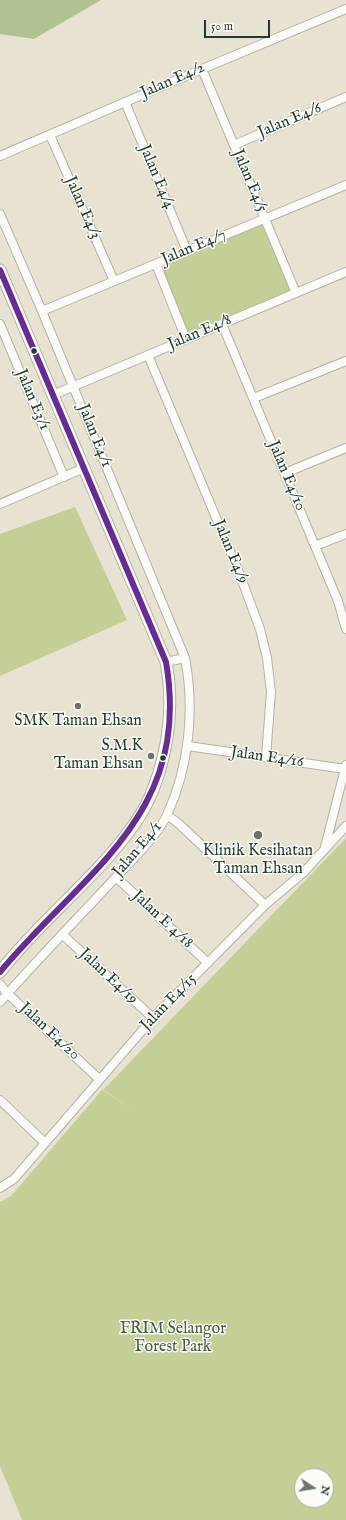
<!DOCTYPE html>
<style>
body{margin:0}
#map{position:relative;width:346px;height:1520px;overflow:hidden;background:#e8e2d3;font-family:"IM FELL English",serif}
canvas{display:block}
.north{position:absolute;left:294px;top:1468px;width:40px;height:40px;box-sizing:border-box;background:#fdfcf7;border:1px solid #a4b0a9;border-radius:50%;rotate:102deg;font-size:11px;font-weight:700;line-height:16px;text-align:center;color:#1f3d34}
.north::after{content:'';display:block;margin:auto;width:14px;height:18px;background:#65776c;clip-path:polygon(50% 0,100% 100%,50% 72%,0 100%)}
.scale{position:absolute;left:204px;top:20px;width:66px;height:18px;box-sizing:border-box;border:2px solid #1f3d34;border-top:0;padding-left:5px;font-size:12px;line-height:14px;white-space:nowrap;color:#1f3d34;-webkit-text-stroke:3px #fdfcf7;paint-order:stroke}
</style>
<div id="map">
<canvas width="346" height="1520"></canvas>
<div class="north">N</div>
<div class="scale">50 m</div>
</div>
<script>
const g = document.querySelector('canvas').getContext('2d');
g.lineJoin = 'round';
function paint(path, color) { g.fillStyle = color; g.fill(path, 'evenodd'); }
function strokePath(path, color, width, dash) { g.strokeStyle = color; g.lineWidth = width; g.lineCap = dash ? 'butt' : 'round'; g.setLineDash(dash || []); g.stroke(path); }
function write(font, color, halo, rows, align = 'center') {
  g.font = font + ' "IM FELL English",serif'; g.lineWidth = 3; g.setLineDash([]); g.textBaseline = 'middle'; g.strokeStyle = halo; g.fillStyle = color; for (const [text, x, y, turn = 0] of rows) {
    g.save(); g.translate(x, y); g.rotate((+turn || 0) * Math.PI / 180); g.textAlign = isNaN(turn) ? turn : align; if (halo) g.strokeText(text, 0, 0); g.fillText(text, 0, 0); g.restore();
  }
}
paint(new Path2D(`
 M 265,219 L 296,293 L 186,339 L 156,264 Z
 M 75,507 L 127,620 L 0,676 L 0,534 Z
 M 346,838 L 346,1520 L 22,1520 L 0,1466 L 0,1202 L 11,1196 L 102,1090 L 139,1113 L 103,1090 ZM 302,1476 L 326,1476 L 326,1500 L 302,1500 Z`), '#c3cf97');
paint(new Path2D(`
 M 0,0 L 101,0 L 34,39 L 0,34 Z`), '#b1c191');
const street = new Path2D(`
 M 202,69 L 296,293
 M 125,102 L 187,251
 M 50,135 L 114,281
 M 234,145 L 346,97
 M 0,156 L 202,69 L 346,9
 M 0,214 L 42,311 L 185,658 C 195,710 189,767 167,815 C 157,836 133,859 117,876 C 78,918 38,959 0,1002
 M 156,264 L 186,339
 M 42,311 L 346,185
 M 0,324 L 64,477
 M 222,324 L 338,601 L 346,629
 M 148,355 L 240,575 L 260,629 L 267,658 L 271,692 L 266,757
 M 53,395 L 346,272
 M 254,398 L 346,361
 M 285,473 L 346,448
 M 0,504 L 84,468
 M 315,546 L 346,534
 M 166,662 L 185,658
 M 188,746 L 345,769
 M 167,815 L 178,823 L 265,905
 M 325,847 L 346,765
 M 116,877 L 208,963
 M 63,935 L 153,1018
 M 0,984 L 8,994 L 99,1079
 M 0,1100 L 45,1143
 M 0,1188 L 14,1179 L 153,1018 L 265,905 L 303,873 L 346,826`);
const secondary = new Path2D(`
 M 0,270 L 166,662 C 171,688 171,712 167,738 C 162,767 153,798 135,823 C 97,878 41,919 0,972`);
strokePath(street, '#b4b3a9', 10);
strokePath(secondary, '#b4b3a9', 13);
strokePath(street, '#fcfbf8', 8);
strokePath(secondary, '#fcfbf8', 11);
strokePath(new Path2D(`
 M 0,270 L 166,662 C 192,815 84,871 0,972`), '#662d91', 6);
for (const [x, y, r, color] of [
 [34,351,3.5,"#1f3d34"],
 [78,706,4,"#65776c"],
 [151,756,4,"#65776c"],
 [163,758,3.5,"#1f3d34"],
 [258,835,5,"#65776c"]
]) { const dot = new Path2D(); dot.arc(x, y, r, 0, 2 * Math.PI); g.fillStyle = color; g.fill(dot); strokePath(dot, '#fdfcf7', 1.5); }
write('16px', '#1f3d34', '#fdfcf7', [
 ["Jalan E4/2",173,81,-24],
 ["Jalan E4/6",290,121,-23],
 ["Jalan E4/4",156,177,67],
 ["Jalan E4/5",249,181,67],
 ["Jalan E4/3",82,208,66],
 ["Jalan E4/7",194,248,-23],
 ["Jalan E4/8",200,333,-23],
 ["Jalan E3/1",32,400,67],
 ["Jalan E4/1",94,436,68],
 ["Jalan E4/10",286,476,67],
 ["Jalan E4/9",230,552,67],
 ["Jalan E4/16",267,758,8],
 ["Jalan E4/1",138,850,-50],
 ["Jalan E 4/18",162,920,43],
 ["Jalan E4/19",108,977,43],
 ["Jalan E4/15",169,1003,-46],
 ["Jalan E4/20",49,1032,43]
]);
write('16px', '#1f3d34', '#fdfcf7', [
 ["SMK Taman Ehsan",78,722],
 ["S.M.K",143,747,"right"],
 ["Taman Ehsan",143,765,"right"],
 ["Klinik Kesihatan",258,852],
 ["Taman Ehsan",258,870]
]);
write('16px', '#405e40', '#fdfcf7', [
 ["FRIM Selangor",173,1330],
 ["Forest Park",173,1348]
]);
</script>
